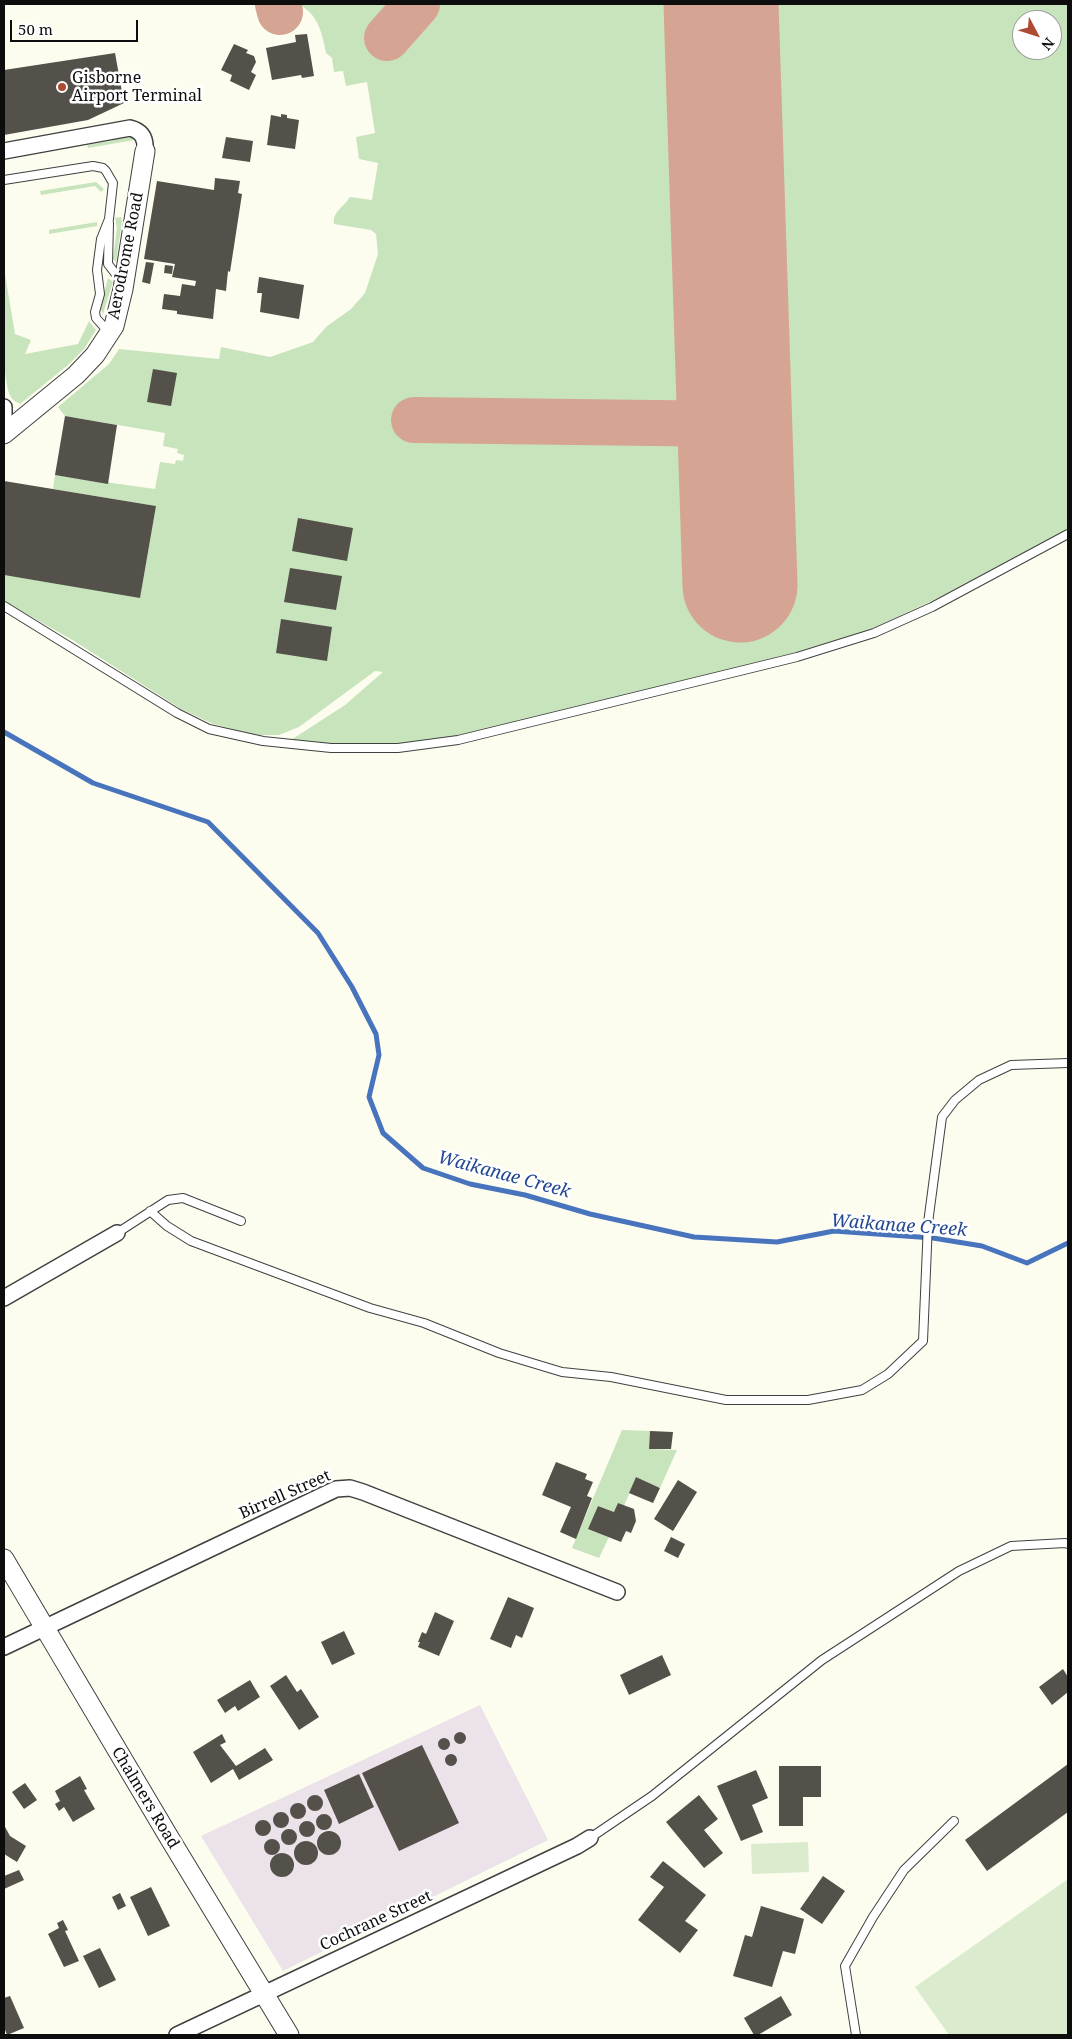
<!DOCTYPE html>
<style>
body{margin:0}
#map{position:relative;width:1072px;height:2039px;overflow:hidden;background:#fdfdef;font-family:"Noto Serif",serif}
canvas{display:block}
.frame{position:absolute;inset:0;border:5px solid #0d0d0d;pointer-events:none}
.north{position:absolute;left:1012px;top:10px;width:50px;height:50px;box-sizing:border-box;background:#fff;border:1px solid #9e9e9e;border-radius:50%;rotate:130deg;font-size:14px;font-weight:700;line-height:20px;text-align:center;color:#0d0d0d}
.north::after{content:'';display:block;margin:auto;width:18px;height:22px;background:#ad4a34;clip-path:polygon(50% 0,100% 100%,50% 72%,0 100%)}
.scale{position:absolute;left:10px;top:20px;width:128px;height:22px;box-sizing:border-box;border:2px solid #0d0d0d;border-top:0;padding-left:6px;font-size:15px;line-height:18px;white-space:nowrap;color:#0d0d0d;-webkit-text-stroke:4px #fff;paint-order:stroke}
</style>
<div id="map">
<canvas width="1072" height="2039"></canvas>
<div class="frame"></div>
<div class="north">N</div>
<div class="scale">50 m</div>
</div>
<script>
const g = document.querySelector('canvas').getContext('2d');
g.lineJoin = 'round';
function paint(path, color) { g.fillStyle = color; g.fill(path, 'evenodd'); }
function strokePath(path, color, width, dash) { g.strokeStyle = color; g.lineWidth = width; g.lineCap = dash ? 'butt' : 'round'; g.setLineDash(dash || []); g.stroke(path); }
function write(font, color, halo, rows, align = 'center') {
  g.font = font + ' "Noto Serif",serif'; g.lineWidth = 5; g.setLineDash([]); g.textBaseline = 'middle'; g.strokeStyle = halo; g.fillStyle = color; for (const [text, x, y, turn = 0] of rows) {
    g.save(); g.translate(x, y); g.rotate((+turn || 0) * Math.PI / 180); g.textAlign = isNaN(turn) ? turn : align; if (halo) g.strokeText(text, 0, 0); g.fillText(text, 0, 0); g.restore();
  }
}
paint(new Path2D(`
 M 480,1705 L 548,1840 L 283,1971 L 201,1836 Z`), '#ebe2ea');
paint(new Path2D(`
 M 297,4 L 1068,4 L 1068,529 L 938,598 L 872,629 L 793,653 L 479,731 C 462,734 444,739 426,741 C 381,746 336,745 291,740 L 345,705 L 383,672 L 375,671 L 299,727 L 279,735 L 256,735 L 213,724 L 181,709 L 74,641 L 4,601 L 4,575 L 140,597 L 156,506 L 53,489 L 55,475 L 155,489 L 160,462 L 175,464 L 176,460 L 183,461 L 184,455 L 177,453 L 178,449 L 163,446 L 165,433 L 65,416 L 58,407 L 109,364 L 119,349 L 219,359 L 221,347 L 270,357 L 313,342 L 326,327 L 351,309 L 365,293 L 378,254 L 376,234 L 371,230 L 334,224 C 332,212 344,207 350,197 L 372,200 L 378,163 L 359,159 L 356,137 L 375,133 L 367,82 L 346,86 L 343,71 L 334,72 L 332,58 L 326,53 C 322,32 318,13 297,4 ZM 1022,20 L 1052,20 L 1052,50 L 1022,50 Z
 M 125,135 L 135,136 L 134,140 L 88,148 L 87,145 L 111,141 Z
 M 96,182 L 104,189 L 101,192 L 95,186 L 41,195 L 40,191 Z
 M 121,217 L 122,221 L 116,262 L 113,259 L 117,228 L 115,218 Z
 M 97,222 L 97,226 L 49,234 L 49,230 Z
 M 4,268 L 15,334 L 31,340 L 25,354 L 78,344 L 89,321 L 96,330 L 84,349 L 68,365 L 20,404 C 17,402 13,401 11,397 C 0,378 4,293 4,268 Z
 M 108,278 L 113,282 L 103,314 L 100,308 Z
 M 622,1430 L 650,1431 L 649,1449 L 677,1450 L 660,1488 L 636,1477 L 624,1506 L 614,1512 L 598,1506 L 589,1529 L 609,1537 L 599,1558 L 572,1548 Z`), '#c8e4bc');
paint(new Path2D(`
 M 808,1842 L 809,1872 L 752,1874 L 751,1844 Z
 M 1068,1879 L 1068,2035 L 949,2035 L 915,1987 Z`), '#daeccd');
strokePath(new Path2D(`
 M 4,732 L 93,783 L 208,822 L 318,933 L 352,987 L 376,1034 L 379,1055 L 369,1097 L 383,1133 L 423,1168 L 470,1184 L 525,1195 L 590,1214 L 694,1237 L 777,1242 L 834,1231 L 933,1238 L 982,1246 L 1027,1263 L 1068,1243`), '#4874be', 5);
strokePath(new Path2D(`
 M 278,4 L 280,12
 M 387,38 L 417,4
 M 414,420 L 735,424`), '#d5a492', 46);
strokePath(new Path2D(`
 M 721,4 L 740,585`), '#d5a492', 115);
paint(new Path2D(`
 M 307,34 L 314,76 L 302,78 L 301,75 L 272,80 L 266,48 L 296,42 L 295,35 Z
 M 234,44 L 248,50 L 246,53 L 254,56 L 256,62 L 251,72 L 256,75 L 249,90 L 230,81 L 232,75 L 221,70 Z
 M 115,53 L 124,103 L 88,120 L 4,135 L 4,70 Z
 M 281,114 L 287,115 L 287,118 L 299,120 L 295,149 L 267,145 L 271,115 L 281,117 Z
 M 226,137 L 253,141 L 250,162 L 222,158 Z
 M 215,178 L 240,181 L 238,193 L 242,194 L 230,272 L 228,271 L 226,291 L 216,289 L 213,319 L 177,314 L 177,311 L 162,309 L 164,294 L 180,296 L 182,284 L 195,286 L 196,281 L 172,277 L 175,264 L 144,259 L 157,181 L 214,190 Z
 M 146,262 L 154,263 L 150,284 L 142,282 Z
 M 165,265 L 173,266 L 172,274 L 164,273 Z
 M 259,277 L 304,285 L 299,319 L 260,312 L 262,293 L 257,293 Z
 M 153,369 L 177,373 L 171,406 L 147,402 Z
 M 65,416 L 117,425 L 108,484 L 55,475 Z
 M 4,481 L 156,506 L 140,598 L 4,575 Z
 M 298,518 L 353,528 L 347,561 L 292,551 Z
 M 290,568 L 342,576 L 336,610 L 284,602 Z
 M 281,619 L 332,627 L 327,661 L 276,653 Z
 M 650,1431 L 673,1432 L 671,1449 L 649,1449 Z
 M 556,1462 L 587,1474 L 585,1479 L 593,1482 L 587,1496 L 592,1498 L 576,1539 L 560,1532 L 571,1507 L 542,1495 Z
 M 636,1477 L 660,1488 L 653,1503 L 629,1493 Z
 M 678,1480 L 697,1492 L 673,1531 L 654,1519 Z
 M 618,1503 L 634,1509 L 636,1521 L 631,1533 L 626,1531 L 621,1542 L 588,1529 L 598,1506 L 614,1512 Z
 M 671,1537 L 685,1544 L 678,1558 L 664,1551 Z
 M 508,1597 L 534,1608 L 522,1638 L 516,1635 L 511,1648 L 490,1639 Z
 M 435,1612 L 454,1621 L 439,1656 L 418,1647 L 420,1642 L 418,1642 L 422,1632 L 426,1634 Z
 M 344,1631 L 355,1654 L 332,1665 L 321,1642 Z
 M 662,1655 L 671,1675 L 629,1695 L 620,1675 Z
 M 1063,1669 L 1068,1677 L 1068,1692 L 1052,1705 L 1039,1687 Z
 M 286,1675 L 297,1692 L 301,1689 L 319,1717 L 299,1730 L 270,1686 Z
 M 250,1680 L 260,1697 L 238,1711 L 235,1706 L 225,1713 L 217,1700 Z
 M454 1738a6 6 0 1 1 12 0a6 6 0 1 1-12 0Z
 M 222,1734 L 226,1742 L 220,1745 L 236,1766 L 265,1748 L 273,1760 L 239,1780 L 233,1769 L 211,1783 L 193,1752 Z
 M438 1744a6 6 0 1 1 12 0a6 6 0 1 1-12 0Z
 M 422,1745 L 459,1823 L 399,1851 L 362,1773 Z
 M445 1760a6 6 0 1 1 12 0a6 6 0 1 1-12 0Z
 M 1068,1764 L 1068,1812 L 987,1871 L 965,1840 Z
 M 779,1766 L 821,1766 L 821,1797 L 803,1797 L 803,1826 L 779,1826 Z
 M 756,1770 L 768,1798 L 752,1805 L 763,1832 L 741,1841 L 717,1786 Z
 M 359,1774 L 374,1807 L 339,1824 L 324,1790 Z
 M 80,1776 L 87,1789 L 84,1790 L 95,1809 L 73,1822 L 64,1807 L 59,1811 L 55,1804 L 60,1801 L 55,1791 Z
 M 25,1783 L 37,1800 L 24,1809 L 12,1792 Z
 M 699,1795 L 718,1819 L 704,1830 L 723,1853 L 704,1868 L 666,1822 Z
 M307 1803a8 8 0 1 1 16 0a8 8 0 1 1-16 0Z
 M290 1811a8 8 0 1 1 16 0a8 8 0 1 1-16 0Z
 M273 1820a8 8 0 1 1 16 0a8 8 0 1 1-16 0Z
 M316 1822a8 8 0 1 1 16 0a8 8 0 1 1-16 0Z
 M255 1828a8 8 0 1 1 16 0a8 8 0 1 1-16 0Z
 M299 1829a8 8 0 1 1 16 0a8 8 0 1 1-16 0Z
 M 4,1825 L 10,1836 L 26,1846 L 17,1862 L 4,1854 Z
 M281 1837a8 8 0 1 1 16 0a8 8 0 1 1-16 0Z
 M317 1843a12 12 0 1 1 24 0a12 12 0 1 1-24 0Z
 M264 1847a8 8 0 1 1 16 0a8 8 0 1 1-16 0Z
 M294 1853a12 12 0 1 1 24 0a12 12 0 1 1-24 0Z
 M270 1865a12 12 0 1 1 24 0a12 12 0 1 1-24 0Z
 M 663,1861 L 706,1895 L 685,1921 L 698,1930 L 680,1953 L 638,1920 L 664,1887 L 650,1877 Z
 M 19,1870 L 24,1880 L 4,1889 L 4,1876 Z
 M 823,1876 L 845,1891 L 822,1924 L 800,1909 Z
 M 151,1887 L 170,1926 L 148,1936 L 130,1897 Z
 M 120,1893 L 126,1906 L 118,1910 L 112,1897 Z
 M 761,1906 L 804,1919 L 795,1954 L 783,1951 L 772,1987 L 733,1976 L 745,1935 L 752,1937 Z
 M 63,1920 L 68,1930 L 65,1931 L 79,1961 L 64,1967 L 48,1934 L 59,1928 L 57,1923 Z
 M 100,1948 L 116,1980 L 99,1988 L 83,1956 Z
 M 10,1996 L 24,2028 L 7,2035 L 4,2027 L 4,1998 Z
 M 781,1996 L 792,2015 L 758,2035 L 754,2035 L 744,2018 Z`), '#54504a');
const service = new Path2D(`
 M 4,180 L 93,166 L 103,168 L 106,171 L 113,183 L 109,219 L 101,239 L 97,270 L 100,294 L 95,312 L 96,318 L 105,328 L 106,335
 M 109,223 L 108,264 L 121,281
 M 4,606 L 177,713 L 209,729 L 263,741 L 331,748 L 398,748 L 458,740 L 797,657 L 874,633 L 932,607 L 1068,534
 M 150,1211 L 167,1226 L 191,1241 L 370,1308 L 424,1323 L 499,1353 L 562,1372 L 611,1377 L 726,1400 L 808,1400 L 862,1390 L 888,1374 L 923,1341 L 928,1223 L 942,1117 L 955,1100 L 979,1080 L 1011,1065 L 1068,1063
 M 117,1233 L 168,1200 L 183,1198 L 241,1221
 M 590,1838 L 652,1796 L 822,1660 L 959,1571 L 1011,1546 L 1065,1543 L 1068,1544
 M 856,2035 L 845,1966 L 873,1917 L 904,1870 L 954,1821`);
const minor = new Path2D(`
 M 4,151 L 130,128 C 142,131 146,139 145,151
 M 4,407 L 4,418
 M 4,1298 L 117,1233
 M 4,1647 L 336,1489 L 350,1488 L 363,1492 L 617,1592
 M 177,2035 L 577,1846 L 590,1838`);
const tertiary = new Path2D(`
 M 4,434 L 76,375 L 95,355 L 114,326 L 123,289 L 145,151
 M 4,1559 L 170,1839 L 289,2035`);
strokePath(service, '#404040', 10);
strokePath(minor, '#404040', 18);
strokePath(tertiary, '#404040', 21);
strokePath(service, '#fff', 8);
strokePath(minor, '#fff', 15);
strokePath(tertiary, '#fff', 19);
for (const [x, y, r, color] of [
 [62,87,5,"#ad4a34"]
]) { const dot = new Path2D(); dot.arc(x, y, r, 0, 2 * Math.PI); g.fillStyle = color; g.fill(dot); strokePath(dot, '#fff', 2); }
write('16px', '#0d0d0d', '#fff', [
 ["Gisborne",72,78],
 ["Airport Terminal",72,96]
], 'left');
write('16px', '#0d0d0d', '#fff', [
 ["Aerodrome Road",126,256,-79],
 ["Birrell Street",285,1495,-24],
 ["Chalmers Road",145,1798,59],
 ["Cochrane Street",376,1921,-25]
]);
write('italic 18px', '#244991', '#fff', [
 ["Waikanae Creek",504,1175,15],
 ["Waikanae Creek",899,1226,4]
]);
</script>
